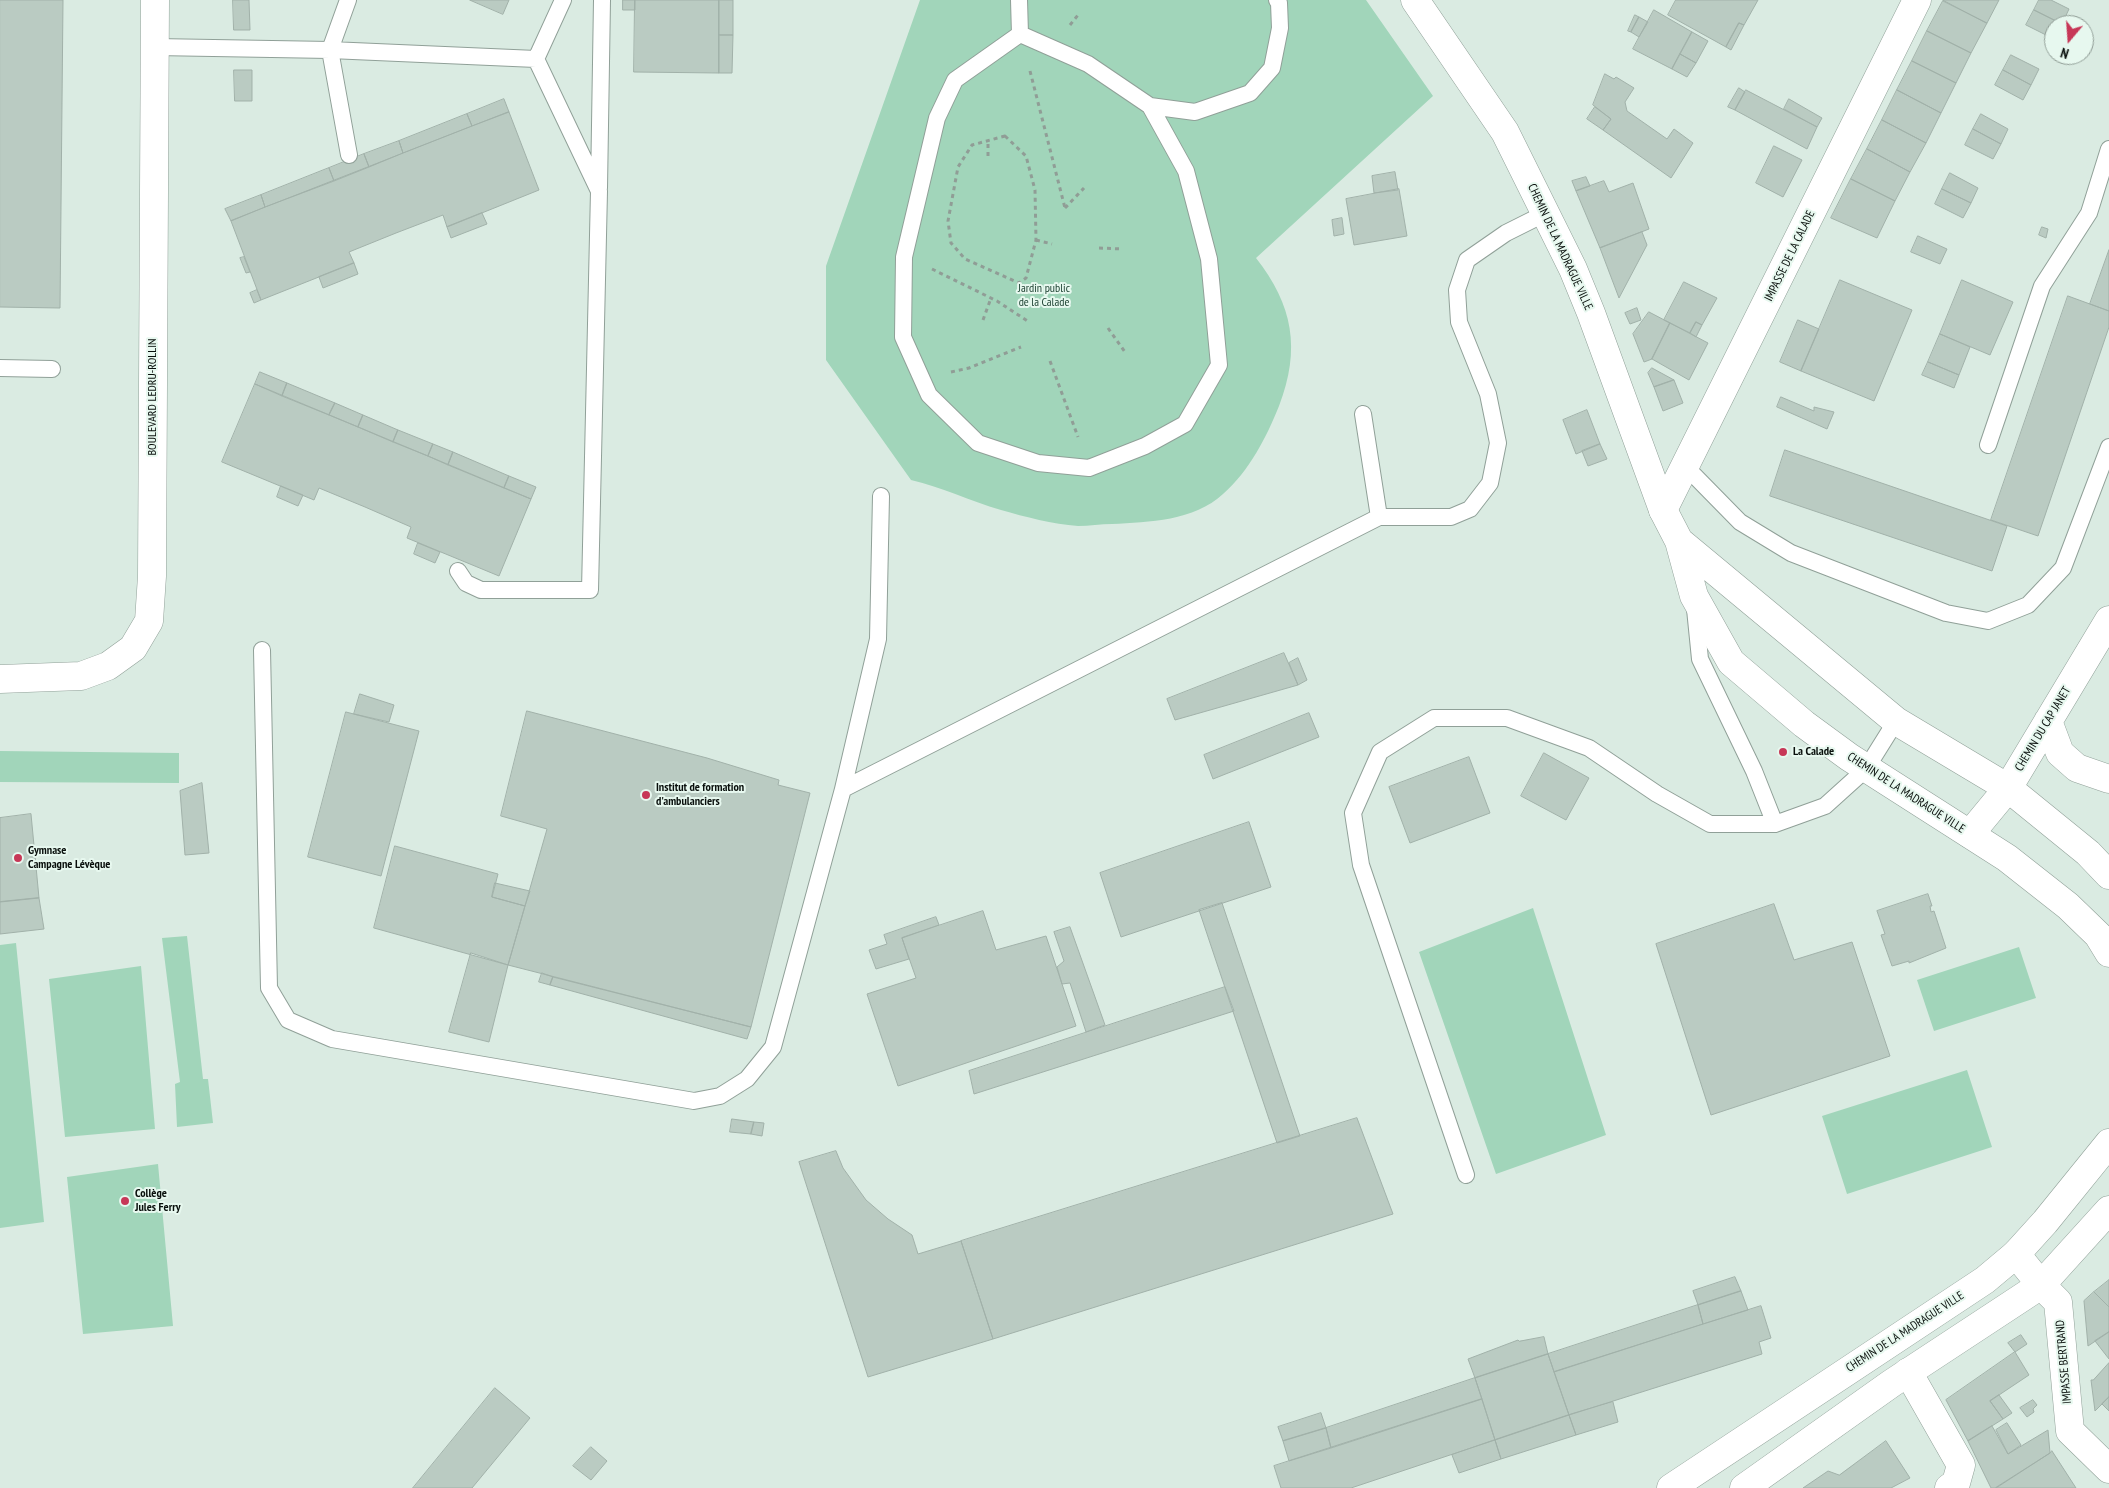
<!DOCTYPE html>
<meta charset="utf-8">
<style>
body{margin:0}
#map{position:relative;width:2109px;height:1488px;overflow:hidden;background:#daebe2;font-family:"PT Sans Narrow",sans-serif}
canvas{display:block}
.north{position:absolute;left:2044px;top:15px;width:50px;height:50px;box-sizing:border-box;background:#e7f8ef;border:1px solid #8e9b94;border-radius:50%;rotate:198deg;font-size:14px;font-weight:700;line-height:20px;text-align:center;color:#090f0c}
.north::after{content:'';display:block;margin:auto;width:18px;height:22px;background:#c73757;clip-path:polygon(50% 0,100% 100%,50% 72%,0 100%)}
</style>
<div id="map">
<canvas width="2109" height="1488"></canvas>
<div class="north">N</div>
</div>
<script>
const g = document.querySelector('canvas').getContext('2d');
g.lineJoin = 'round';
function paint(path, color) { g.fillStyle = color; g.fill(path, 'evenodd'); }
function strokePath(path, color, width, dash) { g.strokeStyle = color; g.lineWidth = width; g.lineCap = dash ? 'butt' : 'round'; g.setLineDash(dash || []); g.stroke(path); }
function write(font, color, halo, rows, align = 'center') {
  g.font = font + ' "PT Sans Narrow",sans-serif'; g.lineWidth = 4; g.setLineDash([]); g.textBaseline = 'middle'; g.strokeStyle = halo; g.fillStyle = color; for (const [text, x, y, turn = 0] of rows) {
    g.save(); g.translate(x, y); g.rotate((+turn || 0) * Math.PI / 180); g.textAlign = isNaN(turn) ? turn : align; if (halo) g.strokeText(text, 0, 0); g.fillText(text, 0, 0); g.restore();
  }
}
paint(new Path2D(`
 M 920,0 L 1366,0 L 1433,96 L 1256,258 C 1293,305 1301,349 1279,406 C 1266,438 1250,470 1223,494 C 1194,521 1149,522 1112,524 C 1101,524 1089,526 1078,526 C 1053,524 1025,517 1001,510 C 970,501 942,487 911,480 L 826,360 L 826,266 Z
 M 0,751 L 179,753 L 179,783 L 0,782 Z
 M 1533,908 L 1606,1135 L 1496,1174 L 1419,952 Z
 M 187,936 L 203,1079 L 208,1079 L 213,1123 L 177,1127 L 175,1084 L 180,1082 L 162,938 Z
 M 16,943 L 44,1222 L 0,1228 L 0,945 Z
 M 2019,947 L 2036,998 L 1934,1031 L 1917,980 Z
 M 141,966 L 155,1129 L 65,1137 L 49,979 Z
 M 1967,1070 L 1992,1147 L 1847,1194 L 1822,1116 Z
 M 158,1164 L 173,1326 L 83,1334 L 67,1177 Z`), '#a1d5ba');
const building = new Path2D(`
 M 0,0 L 63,0 L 60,308 L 0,307 Z
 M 233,0 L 249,0 L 250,30 L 234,30 Z
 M 470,0 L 509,0 L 503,14 Z
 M 623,0 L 635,0 L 635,10 L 623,10 Z
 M 635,0 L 719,0 L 719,73 L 634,72 Z
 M 719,0 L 733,0 L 733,35 L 719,35 Z
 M 1676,0 L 1758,0 L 1744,25 L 1739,23 L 1726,47 L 1668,15 Z
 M 1943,0 L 1999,0 L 1987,23 Z
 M 2039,0 L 2051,0 L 2069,9 L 2062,24 L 2034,10 Z
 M 1943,1 L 1987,23 L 1971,53 L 1927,31 Z
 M 1654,10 L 1692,32 L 1672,69 L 1633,49 Z
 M 2034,10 L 2062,24 L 2054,25 L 2054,39 L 2026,25 Z
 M 1635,15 L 1639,17 L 1631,32 L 1628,31 Z
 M 1639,17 L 1648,22 L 1639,37 L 1631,32 Z
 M 1739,23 L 1744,25 L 1731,50 L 1726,47 Z
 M 1927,31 L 1971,53 L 1956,83 L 1912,61 Z
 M 1692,32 L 1708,41 L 1696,63 L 1680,54 Z
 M 719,35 L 733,35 L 732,73 L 719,73 Z
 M 1680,54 L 1696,63 L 1687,77 L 1672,69 Z
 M 2011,55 L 2039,69 L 2031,85 L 2003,70 Z
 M 1912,61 L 1956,83 L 1941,113 L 1897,90 Z
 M 234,70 L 252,70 L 252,101 L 235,101 Z
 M 2003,70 L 2031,85 L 2023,100 L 1995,85 Z
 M 1605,74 L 1614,79 L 1616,77 L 1634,88 L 1625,102 L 1627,111 L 1667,139 L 1674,129 L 1693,143 L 1671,178 L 1603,130 L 1611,119 L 1593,105 Z
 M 1739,88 L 1745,92 L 1735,110 L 1728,107 Z
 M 1746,90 L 1817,127 L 1807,149 L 1735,110 Z
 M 1897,90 L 1941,113 L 1926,143 L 1882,120 Z
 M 504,99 L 509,112 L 472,126 L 467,114 Z
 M 1789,99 L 1822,118 L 1817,127 L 1784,109 Z
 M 1595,107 L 1611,119 L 1603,130 L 1587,119 Z
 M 509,112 L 539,190 L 447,227 L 443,215 L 396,233 L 349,252 L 354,263 L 261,300 L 231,221 Z
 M 467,114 L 472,126 L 403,153 L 399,141 Z
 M 1981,114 L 2008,129 L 2001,144 L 1973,129 Z
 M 1882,120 L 1926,143 L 1910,172 L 1867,149 Z
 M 1973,129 L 2001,144 L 1993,159 L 1965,145 Z
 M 399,141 L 403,153 L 369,167 L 364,154 Z
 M 1774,146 L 1802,160 L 1783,197 L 1756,183 Z
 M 1867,149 L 1910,172 L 1895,201 L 1851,179 Z
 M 364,154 L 369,167 L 334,181 L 329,168 Z
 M 329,168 L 334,181 L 265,207 L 261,195 Z
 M 1395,172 L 1398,190 L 1374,193 L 1372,176 Z
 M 1950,173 L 1978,188 L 1971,203 L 1942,189 Z
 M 1586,177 L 1590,186 L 1576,191 L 1572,181 Z
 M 1851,179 L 1895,201 L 1877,238 L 1831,218 Z
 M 1604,181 L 1609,192 L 1633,183 L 1649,229 L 1600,248 L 1576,191 Z
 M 1399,189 L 1407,236 L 1354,245 L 1346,199 Z
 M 1942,189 L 1971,203 L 1963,218 L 1935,204 Z
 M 261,195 L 265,207 L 231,221 L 225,209 Z
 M 482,213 L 487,224 L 451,238 L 447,227 Z
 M 1342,218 L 1344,234 L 1334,236 L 1332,220 Z
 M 2042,227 L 2048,229 L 2046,238 L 2039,235 Z
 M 1642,232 L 1647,245 L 1619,298 L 1600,248 Z
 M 1918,236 L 1947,249 L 1940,264 L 1911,252 Z
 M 2109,250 L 2109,311 L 2090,304 Z
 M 244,257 L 250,272 L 246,273 L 240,258 Z
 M 354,263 L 358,274 L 323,288 L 319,277 Z
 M 1840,280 L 1912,310 L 1874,401 L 1801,371 Z
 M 1962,280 L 2013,302 L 1990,355 L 1940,334 Z
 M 1684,282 L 1717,298 L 1702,325 L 1696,322 L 1690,333 L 1664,320 Z
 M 257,290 L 261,300 L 254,303 L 250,293 Z
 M 2068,296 L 2109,311 L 2109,327 L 2038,536 L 1991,520 Z
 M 1637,308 L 1641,320 L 1630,324 L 1625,313 Z
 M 1649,312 L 1670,323 L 1652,359 L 1644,362 L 1633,334 Z
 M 1798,320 L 1819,329 L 1801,371 L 1780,362 Z
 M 1696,322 L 1702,325 L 1696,337 L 1690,333 Z
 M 1670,323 L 1708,343 L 1689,380 L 1652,359 Z
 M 1940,334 L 1970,347 L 1959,375 L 1928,362 Z
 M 1928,362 L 1959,375 L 1954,388 L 1922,375 Z
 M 1652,368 L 1674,380 L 1654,387 L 1648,373 Z
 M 260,372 L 287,383 L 282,396 L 255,384 Z
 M 1674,380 L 1683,403 L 1663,411 L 1654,387 Z
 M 287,383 L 335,403 L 329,415 L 282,396 Z
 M 255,384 L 531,499 L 499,576 L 407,538 L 411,527 L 365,507 L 319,488 L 314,500 L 222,462 Z
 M 1781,397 L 1814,411 L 1814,407 L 1834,412 L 1827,429 L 1777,407 Z
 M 335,403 L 363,415 L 358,427 L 329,415 Z
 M 1587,410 L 1600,444 L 1576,454 L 1563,420 Z
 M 363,415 L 398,430 L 393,442 L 358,427 Z
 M 398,430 L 433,444 L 428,456 L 393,442 Z
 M 433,444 L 453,452 L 448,465 L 428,456 Z
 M 1600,444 L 1607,459 L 1588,466 L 1582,451 Z
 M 1785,450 L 2007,526 L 1992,571 L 1770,496 Z
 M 453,452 L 509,476 L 504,488 L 448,465 Z
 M 509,476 L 536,487 L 531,499 L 504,488 Z
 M 281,486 L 303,495 L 298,506 L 277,497 Z
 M 418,543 L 440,552 L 435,563 L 414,554 Z
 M 1284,653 L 1298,685 L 1175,720 L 1167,699 Z
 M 1298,658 L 1307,680 L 1298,685 L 1289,663 Z
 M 360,694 L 394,705 L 389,722 L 354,714 Z
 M 527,711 L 707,758 L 779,780 L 778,785 L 810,793 L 751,1027 L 508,965 L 547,829 L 501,816 Z
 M 346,712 L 419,731 L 381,876 L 308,857 Z
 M 1309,713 L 1319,737 L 1213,779 L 1204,755 Z
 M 1544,753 L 1589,778 L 1566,820 L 1521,796 Z
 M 1469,757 L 1490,813 L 1410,843 L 1389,787 Z
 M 202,783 L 209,853 L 185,855 L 180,791 Z
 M 31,814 L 39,898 L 0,902 L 0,818 Z
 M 1249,822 L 1271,887 L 1121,937 L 1100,873 Z
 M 395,846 L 498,874 L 492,897 L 525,906 L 508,965 L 374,928 Z
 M 495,883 L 530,891 L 525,906 L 492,897 Z
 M 1928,894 L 1932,906 L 1930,906 L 1931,912 L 1934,911 L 1946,948 L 1909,963 L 1909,961 L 1892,966 L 1881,935 L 1885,934 L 1877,911 Z
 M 39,898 L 44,929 L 0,934 L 0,902 Z
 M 1222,903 L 1300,1136 L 1277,1143 L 1199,910 Z
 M 1774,904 L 1794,960 L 1852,942 L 1890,1056 L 1711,1115 L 1656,944 Z
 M 983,911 L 996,950 L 1046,936 L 1076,1026 L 898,1086 L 867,994 L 916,978 L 902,938 Z
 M 936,917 L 939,925 L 902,938 L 909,959 L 876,969 L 869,950 L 887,944 L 884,935 Z
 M 1070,927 L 1105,1025 L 1086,1032 L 1070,983 L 1062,984 L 1057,967 L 1064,961 L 1054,932 Z
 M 471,953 L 508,965 L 489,1042 L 449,1032 Z
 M 542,973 L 553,977 L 550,985 L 539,982 Z
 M 553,977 L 751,1027 L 747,1039 L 550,985 Z
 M 1225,987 L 1234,1011 L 974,1094 L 969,1071 Z
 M 1357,1118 L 1393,1214 L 993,1339 L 961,1241 Z
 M 732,1119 L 754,1122 L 751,1134 L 730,1132 Z
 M 754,1122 L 764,1123 L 762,1136 L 751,1134 Z
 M 836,1151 L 843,1168 L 866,1200 L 888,1219 L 912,1235 L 918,1254 L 961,1241 L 993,1339 L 868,1377 L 799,1162 Z
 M 1735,1277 L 1741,1291 L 1698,1305 L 1693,1291 Z
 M 2109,1280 L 2109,1307 L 2094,1292 Z
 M 1741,1291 L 1748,1310 L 1703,1324 L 1698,1305 Z
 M 2094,1292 L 2109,1307 L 2109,1332 L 2088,1346 L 2084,1301 Z
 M 1698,1305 L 1703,1324 L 1554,1372 L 1548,1354 Z
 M 1761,1306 L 1771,1338 L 1759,1342 L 1762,1354 L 1569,1415 L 1554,1372 Z
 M 2109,1332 L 2109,1359 L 2095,1341 Z
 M 2021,1335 L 2027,1344 L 2015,1352 L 2008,1343 Z
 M 1544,1337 L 1548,1354 L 1475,1378 L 1468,1359 L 1518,1340 L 1519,1341 Z
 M 2015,1352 L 2029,1375 L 1990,1401 L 2003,1419 L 1968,1441 L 1946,1400 Z
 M 1548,1354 L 1569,1415 L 1495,1440 L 1475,1378 Z
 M 2109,1363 L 2109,1397 L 2095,1411 L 2091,1380 L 2093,1380 Z
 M 1475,1378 L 1482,1399 L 1331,1448 L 1326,1428 Z
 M 495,1388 L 530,1418 L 472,1488 L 413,1488 Z
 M 1999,1395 L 2012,1413 L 2003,1419 L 1990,1401 Z
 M 2109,1397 L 2109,1411 L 2102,1404 Z
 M 1482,1399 L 1495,1440 L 1351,1488 L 1281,1488 L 1274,1466 Z
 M 2033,1400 L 2037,1405 L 2033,1409 L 2034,1412 L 2027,1417 L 2020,1408 Z
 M 1613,1402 L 1618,1422 L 1576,1435 L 1569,1415 Z
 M 1321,1413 L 1326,1428 L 1283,1441 L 1278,1427 Z
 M 1569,1415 L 1576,1435 L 1501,1459 L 1495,1440 Z
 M 2007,1423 L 2021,1445 L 2008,1454 L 1996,1430 Z
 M 1992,1426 L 2008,1454 L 2048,1430 L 2050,1453 L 1995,1488 L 1991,1488 L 1968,1441 Z
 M 1326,1428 L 1331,1448 L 1289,1461 L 1283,1441 Z
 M 1495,1440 L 1501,1459 L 1459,1473 L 1452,1455 Z
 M 1886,1441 L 1910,1478 L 1891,1488 L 1803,1488 L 1828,1471 L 1839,1475 Z
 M 591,1447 L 607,1461 L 591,1480 L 573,1466 Z
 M 2052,1451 L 2076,1488 L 1996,1488 L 2050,1453 Z`);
paint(building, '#bacbc2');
strokePath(building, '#a1b1a9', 1);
const lane = new Path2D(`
 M 348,0 L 330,50 L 349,155
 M 1019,0 L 1020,34
 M 1020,34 L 1088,64 L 1150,106 L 1186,171 L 1209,259 L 1219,365 L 1185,424 L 1145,446 L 1089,468 L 1038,463 L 978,443 L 929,395 L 903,337 L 904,257 L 937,118 L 955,80 Z
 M 155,47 L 330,50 L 536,59 L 599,191 L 590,590 L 481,590 L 466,583 L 458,571
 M 536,59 L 563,0
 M 1150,106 L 1195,112 L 1250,93 L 1272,68 L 1280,28 L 1279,3 L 1277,0
 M 599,188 L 602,0
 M 0,368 L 52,369
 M 1363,414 L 1379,517
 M 1988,445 L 2042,286 L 2089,213 L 2109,149
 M 1686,467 L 1740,522 L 1791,553 L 1946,613 L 1988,621 L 2028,605 L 2063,568 L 2109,447
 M 1695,609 L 1700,659 L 1754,771 L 1775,824
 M 262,650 L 269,988 L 288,1020 L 332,1039 L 694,1101 L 720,1096 L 747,1079 L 773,1047 L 843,789 L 1379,517 L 1451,517 L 1470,509 L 1490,483 L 1498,443 L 1488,394 L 1459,322 L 1457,290 L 1467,260 L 1506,233 L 1546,213
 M 843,789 L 878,639 L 881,496
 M 1466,1175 L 1361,865 L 1353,813 L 1380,752 L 1434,718 L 1507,718 L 1589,748 L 1657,794 L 1710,824 L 1775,824 L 1825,806 L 1866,769 L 1896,721`);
const street = new Path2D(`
 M 1663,510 L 1917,0
 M 0,679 L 81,676 L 108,666 L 133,648 L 149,621 L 152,576 L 155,0
 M 2048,721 L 2060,753 L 2077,768 L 2109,779
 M 1970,834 L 2008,788 L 2109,620
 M 2016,1254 L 2041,1285 L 2058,1302 L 2070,1431 L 2109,1469
 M 1908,1372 L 1961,1465 L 1956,1483 L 1949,1488`);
const secondary = new Path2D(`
 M 1415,0 L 1505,132 L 1573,269 L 1591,313 L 1663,510 L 1679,541 L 1694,596 L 1731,662 L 1804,724 L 1849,757 L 2007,858 L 2068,906 L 2098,935 L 2109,953
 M 1679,541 L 1896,721 L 2008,788 L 2088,853 L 2109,875
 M 1671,1488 L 1985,1280 L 2016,1254 L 2045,1222 L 2109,1143
 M 1744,1488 L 1892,1383 L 2041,1285 L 2109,1210`);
strokePath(lane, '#90a098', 18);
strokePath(street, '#90a098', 29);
strokePath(secondary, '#90a098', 29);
strokePath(new Path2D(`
 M 1070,25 L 1078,15
 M 1030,71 L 1065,208
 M 1005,136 L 1026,156 L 1035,190 L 1036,240 L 1026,278 L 1019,283 L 965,259 L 951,243 L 948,221 L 958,167 L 972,145 Z
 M 988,156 L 988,140
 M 1065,208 L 1084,188
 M 1036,240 L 1052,244
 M 1099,248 L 1123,249
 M 932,269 L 997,301 L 1029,322
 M 983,320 L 991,298
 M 1108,328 L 1125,352
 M 1050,361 L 1078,437
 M 951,372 L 969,368 L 1021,347`), '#909d96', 3, [4, 4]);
strokePath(lane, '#fff', 16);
strokePath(street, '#fff', 28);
strokePath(secondary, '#fff', 28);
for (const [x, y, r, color] of [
 [1783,752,5,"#c73757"],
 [646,795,5,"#c73757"],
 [18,858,5,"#c73757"],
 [125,1201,5,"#c73757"]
]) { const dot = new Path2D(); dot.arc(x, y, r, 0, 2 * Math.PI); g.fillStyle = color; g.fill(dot); strokePath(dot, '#e7f8ef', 2); }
write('12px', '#090f0c', '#e7f8ef', [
 ["CHEMIN DE LA MADRAGUE VILLE",1560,247,65],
 ["IMPASSE DE LA CALADE",1790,256,-64],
 ["BOULEVARD LEDRU-ROLLIN",153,397,-90],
 ["CHEMIN DU CAP JANET",2043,729,-59],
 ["CHEMIN DE LA MADRAGUE VILLE",1906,793,33],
 ["CHEMIN DE LA MADRAGUE VILLE",1905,1332,-33],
 ["IMPASSE BERTRAND",2064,1362,-95]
]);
write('12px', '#193e2e', '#e7f8ef', [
 ["Jardin public",1044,289],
 ["de la Calade",1044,303]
]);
write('bold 12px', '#090f0c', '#e7f8ef', [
 ["La Calade",1793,752],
 ["Institut de formation",656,788],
 ["d'ambulanciers",656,802],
 ["Gymnase",28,851],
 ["Campagne Lévèque",28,865],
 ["Collège",135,1194],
 ["Jules Ferry",135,1208]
], 'left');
</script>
